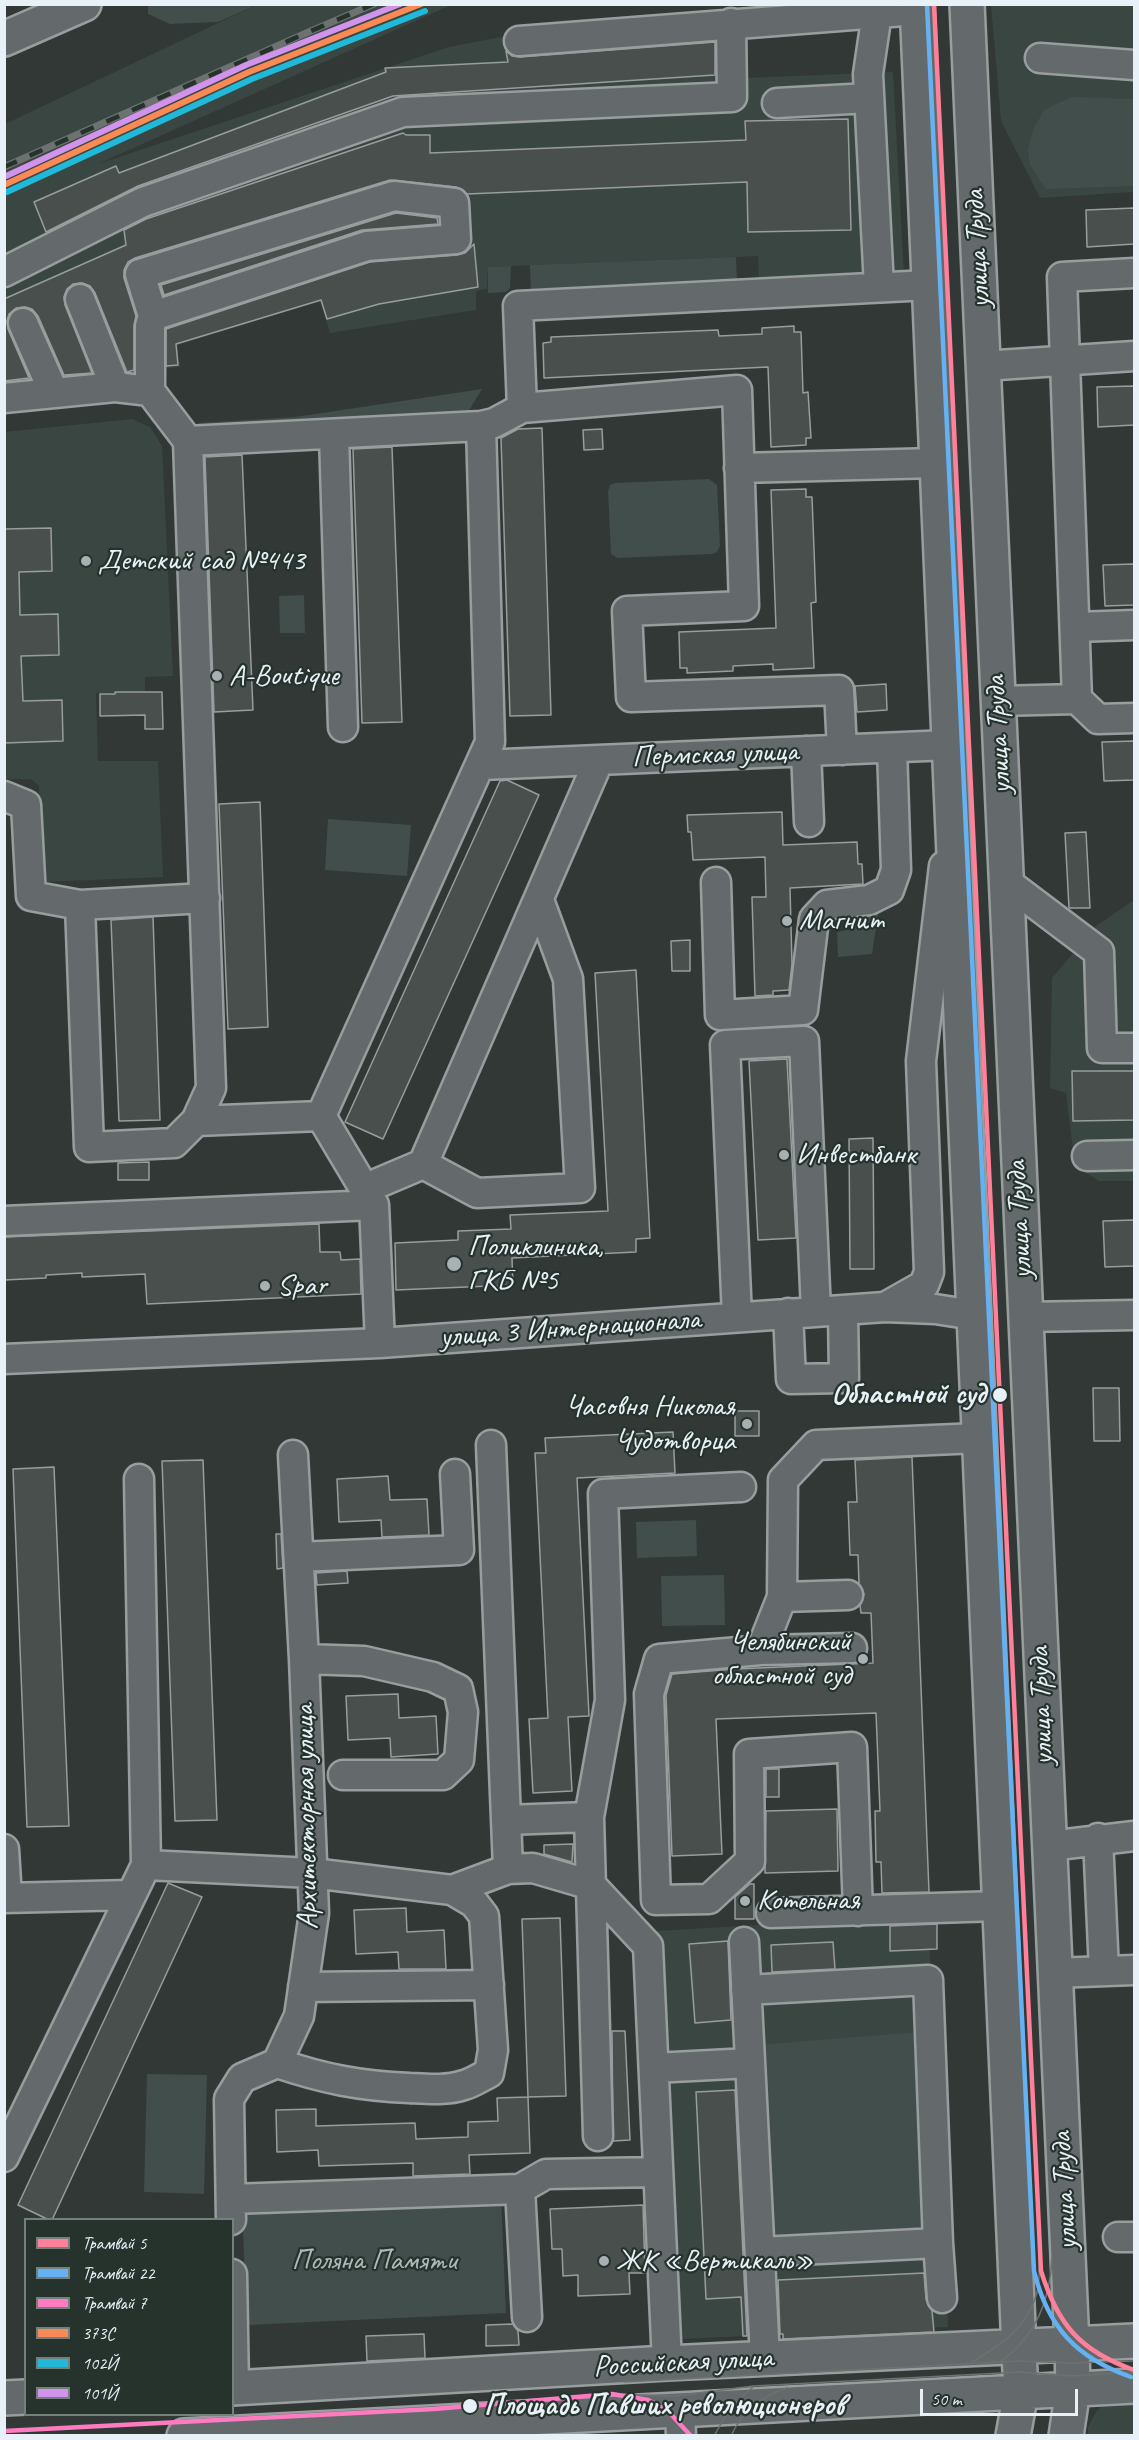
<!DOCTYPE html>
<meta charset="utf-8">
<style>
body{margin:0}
#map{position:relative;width:1139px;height:2440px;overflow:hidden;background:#313835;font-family:Caveat,sans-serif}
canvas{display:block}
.frame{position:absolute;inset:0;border:6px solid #e8f1f8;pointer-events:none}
.legend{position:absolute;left:24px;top:2218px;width:210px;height:198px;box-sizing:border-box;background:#26332d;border:2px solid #747f7e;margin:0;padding:8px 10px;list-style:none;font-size:18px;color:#e8f1f8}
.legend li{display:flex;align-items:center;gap:12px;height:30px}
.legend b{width:30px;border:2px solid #747f7e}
.scale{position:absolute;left:920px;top:2389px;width:158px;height:27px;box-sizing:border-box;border:3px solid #e8f1f8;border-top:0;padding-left:8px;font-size:18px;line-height:21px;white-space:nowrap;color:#e8f1f8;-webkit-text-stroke:4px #26332d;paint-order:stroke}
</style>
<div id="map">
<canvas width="1139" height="2440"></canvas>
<div class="frame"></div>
<ul class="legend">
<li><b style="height:8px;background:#ff8098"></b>Трамвай 5</li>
<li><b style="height:8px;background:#66b1f2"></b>Трамвай 22</li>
<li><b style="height:8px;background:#fe7ac1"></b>Трамвай 7</li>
<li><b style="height:8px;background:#f98a56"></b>373C</li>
<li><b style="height:8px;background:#20b9da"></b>102Й</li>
<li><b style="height:8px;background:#d193ec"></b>101Й</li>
</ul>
<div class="scale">50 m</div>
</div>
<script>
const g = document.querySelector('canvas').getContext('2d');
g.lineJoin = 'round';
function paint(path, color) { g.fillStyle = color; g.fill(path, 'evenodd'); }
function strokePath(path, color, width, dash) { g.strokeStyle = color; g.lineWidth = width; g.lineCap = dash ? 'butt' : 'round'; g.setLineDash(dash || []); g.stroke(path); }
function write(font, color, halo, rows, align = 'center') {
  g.font = font + ' Caveat,sans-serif'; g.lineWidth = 4.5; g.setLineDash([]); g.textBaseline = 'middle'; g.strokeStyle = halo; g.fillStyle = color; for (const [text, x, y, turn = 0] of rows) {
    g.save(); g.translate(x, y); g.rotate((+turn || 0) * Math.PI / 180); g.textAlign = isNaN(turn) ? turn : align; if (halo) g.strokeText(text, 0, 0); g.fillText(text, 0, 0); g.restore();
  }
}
paint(new Path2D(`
 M 256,5 L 451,5 L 98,164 L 449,47 L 537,30 L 741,16 L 744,78 L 893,72 L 904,275 L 759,283 L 758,256 L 488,267 L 487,289 L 476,291 L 476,310 L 330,333 L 320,301 L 177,345 L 180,367 L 5,386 L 5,124 Z
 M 991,5 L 1134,5 L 1134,192 L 1040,198 L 1001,121 Z
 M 132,419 L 150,427 L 162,446 L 173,676 L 145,677 L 145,692 L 96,693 L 98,761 L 158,761 L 163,877 L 44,882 L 39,786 L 31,779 L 5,779 L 4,432 Z
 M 1134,900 L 1134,1181 L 1099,1181 L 1075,1166 L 1066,1093 L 1050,1088 L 1052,978 L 1096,926 Z
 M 928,1915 L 948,2327 L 680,2339 L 656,1931 Z
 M 1134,2397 L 1134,2435 L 1088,2436 L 1088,2427 L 1096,2412 L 1109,2399 Z`), '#3a4641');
paint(new Path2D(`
 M 148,5 L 148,4 L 256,5 L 218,22 L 170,24 L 148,14 Z
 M 1071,97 L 1134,99 L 1134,186 L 1046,189 L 1030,165 L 1028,150 L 1033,130 L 1044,110 Z
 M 736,257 L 737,283 L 531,292 L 530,265 Z
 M 511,266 L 510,288 L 506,292 L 488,293 L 488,267 Z
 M 482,389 L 465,417 L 202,429 L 198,423 L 295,417 Z
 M 709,479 L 717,485 L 720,546 L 717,552 L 712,554 L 618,558 L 611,554 L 608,491 L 610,485 L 615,483 Z
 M 304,595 L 305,633 L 280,633 L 279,596 Z
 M 328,819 L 411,825 L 407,876 L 325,870 Z
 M 878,914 L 872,954 L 838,957 L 837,932 L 851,929 L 851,917 Z
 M 696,1520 L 697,1556 L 637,1558 L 636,1522 Z
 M 724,1575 L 725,1625 L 662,1626 L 661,1576 Z
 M 920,2032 L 935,2232 L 766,2242 L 756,2045 Z
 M 147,2074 L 207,2075 L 204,2194 L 144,2192 Z
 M 501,2197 L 506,2313 L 247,2325 L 242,2209 Z`), '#424e4b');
const building = new Path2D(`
 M 715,42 L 715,75 L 393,96 L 138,186 L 46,232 L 34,202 L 116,166 L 119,173 L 386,72 L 385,68 L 508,62 L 506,51 L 512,56 L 520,57 Z
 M 848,119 L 851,230 L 748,232 L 747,182 L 467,194 L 456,187 L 390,180 L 135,258 L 128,262 L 124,270 L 124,278 L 136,316 L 134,326 L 134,370 L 127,372 L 95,293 L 90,286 L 82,283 L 73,284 L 67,289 L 64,297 L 65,305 L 92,373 L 64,375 L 38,316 L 32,309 L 25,307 L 16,308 L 9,314 L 7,321 L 8,329 L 29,378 L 4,381 L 4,299 L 126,245 L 124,230 L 146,219 L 403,133 L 406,135 L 430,135 L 430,153 L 746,140 L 745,121 Z
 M 1134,208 L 1134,244 L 1087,247 L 1086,210 Z
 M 396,213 L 437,218 L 438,224 L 362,230 L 164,295 L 161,285 Z
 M 474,244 L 478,287 L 379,304 L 327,319 L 321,300 L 176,344 L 178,365 L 166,366 L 166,329 L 370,262 L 457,255 L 465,253 Z
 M 794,326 L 794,332 L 801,332 L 803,393 L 808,392 L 811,438 L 806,438 L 806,445 L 771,447 L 768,367 L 544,378 L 543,343 L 551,342 L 551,337 L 718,330 L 719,336 L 762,334 L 762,328 Z
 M 1134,386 L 1134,425 L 1098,427 L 1097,387 Z
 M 542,428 L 551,715 L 510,716 L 501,438 L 518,429 Z
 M 602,429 L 603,449 L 584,450 L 583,430 Z
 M 392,447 L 402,722 L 362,723 L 353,449 Z
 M 242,455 L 253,710 L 214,712 L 205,457 Z
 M 806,489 L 806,497 L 812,497 L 816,602 L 811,603 L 814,668 L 773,670 L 773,664 L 733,666 L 733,671 L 687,673 L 687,668 L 680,668 L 679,632 L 776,628 L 771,490 Z
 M 51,528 L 52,571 L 19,572 L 20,615 L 58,614 L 59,655 L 21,656 L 23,701 L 62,700 L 63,741 L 4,743 L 4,529 Z
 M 1134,564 L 1134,605 L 1105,606 L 1103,565 Z
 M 886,684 L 887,710 L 857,712 L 855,686 Z
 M 115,692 L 162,692 L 163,729 L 145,729 L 145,715 L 100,716 L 100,694 L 115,694 Z
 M 1134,741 L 1134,780 L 1104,781 L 1102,742 Z
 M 507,780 L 539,795 L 383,1139 L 345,1122 L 500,781 Z
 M 260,802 L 268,1027 L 228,1029 L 219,804 Z
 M 782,812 L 783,845 L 857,842 L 858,864 L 862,864 L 863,884 L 790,888 L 792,964 L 789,990 L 773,991 L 773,995 L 755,996 L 752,897 L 766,897 L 765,857 L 693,860 L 691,832 L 688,832 L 687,815 Z
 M 1086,832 L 1090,908 L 1069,908 L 1065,833 Z
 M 153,917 L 160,1120 L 119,1121 L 111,920 Z
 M 690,940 L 690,971 L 672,971 L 671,941 Z
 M 636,970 L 650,1238 L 636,1239 L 636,1252 L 512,1258 L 513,1285 L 396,1290 L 395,1243 L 458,1240 L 458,1231 L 511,1229 L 510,1215 L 608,1211 L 595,973 Z
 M 787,1059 L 796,1238 L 758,1240 L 749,1061 Z
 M 1072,1071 L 1134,1071 L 1134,1120 L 1073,1121 Z
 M 873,1138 L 874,1269 L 850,1269 L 849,1139 Z
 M 149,1162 L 149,1180 L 118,1180 L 118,1163 Z
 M 1134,1220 L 1134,1266 L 1105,1267 L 1103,1221 Z
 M 319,1224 L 320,1252 L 340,1252 L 341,1260 L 360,1259 L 361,1294 L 147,1304 L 145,1274 L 82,1277 L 82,1273 L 46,1275 L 46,1278 L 4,1280 L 4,1237 Z
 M 1093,1388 L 1119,1388 L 1120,1441 L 1094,1441 Z
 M 735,1411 L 759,1411 L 759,1436 L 735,1436 Z
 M 673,1432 L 675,1473 L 577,1478 L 589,1716 L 568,1717 L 572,1791 L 533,1793 L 529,1719 L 548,1718 L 535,1453 L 546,1453 L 545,1438 Z
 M 912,1457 L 929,1892 L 882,1893 L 881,1862 L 876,1862 L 875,1811 L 880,1811 L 876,1713 L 716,1719 L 722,1854 L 672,1856 L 666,1695 L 672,1674 L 735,1669 L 873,1663 L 871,1613 L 861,1613 L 860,1605 L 864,1594 L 859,1584 L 858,1555 L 850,1555 L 848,1502 L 857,1502 L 855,1460 Z
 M 203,1460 L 217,1820 L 175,1821 L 162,1461 Z
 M 54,1467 L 69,1826 L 27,1827 L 13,1469 Z
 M 388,1476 L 390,1500 L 427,1499 L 429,1535 L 382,1537 L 381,1520 L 339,1522 L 337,1479 Z
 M 276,1534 L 281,1534 L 283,1568 L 277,1569 Z
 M 347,1571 L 348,1583 L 317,1585 L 316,1573 Z
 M 398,1694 L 399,1718 L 436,1716 L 438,1754 L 391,1757 L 390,1738 L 348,1740 L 346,1696 Z
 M 766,1769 L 779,1769 L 779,1797 L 766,1797 Z
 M 837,1809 L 838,1871 L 765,1873 L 766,1811 Z
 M 573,1844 L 572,1862 L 544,1854 L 544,1845 Z
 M 168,1883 L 202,1897 L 52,2220 L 49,2220 L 18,2205 Z
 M 750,1884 L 754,1884 L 754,1919 L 735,1919 L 735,1897 Z
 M 406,1908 L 407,1932 L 444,1930 L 446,1969 L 399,1969 L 398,1952 L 356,1954 L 354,1910 Z
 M 560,1918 L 566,2096 L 528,2097 L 522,1919 Z
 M 937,1924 L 937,1949 L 890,1951 L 890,1926 Z
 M 728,1941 L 731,2020 L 695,2023 L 689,1944 Z
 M 833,1942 L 835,1969 L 772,1972 L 771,1945 Z
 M 612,2031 L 625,2031 L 630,2140 L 613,2141 Z
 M 735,2090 L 747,2336 L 743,2336 L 741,2297 L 706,2299 L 696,2092 Z
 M 528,2097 L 530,2153 L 469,2155 L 470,2174 L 413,2176 L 413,2163 L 319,2166 L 318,2150 L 277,2152 L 276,2110 L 316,2109 L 316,2126 L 415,2123 L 416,2139 L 468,2137 L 468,2122 L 498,2121 L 497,2098 Z
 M 643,2205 L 645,2273 L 629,2273 L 630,2294 L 578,2296 L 578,2275 L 563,2276 L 562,2249 L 552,2249 L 550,2209 Z
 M 924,2273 L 926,2299 L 932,2311 L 934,2332 L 783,2339 L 783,2334 L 780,2334 L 778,2280 Z
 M 513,2324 L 518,2331 L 519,2345 L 486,2346 L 486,2325 Z
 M 424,2334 L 425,2358 L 367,2361 L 366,2336 Z`);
paint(building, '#494f4d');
strokePath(building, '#989d9e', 1.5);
const minor = new Path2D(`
 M 877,13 L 868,74 L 879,287
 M 519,41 L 917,10
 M 1040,58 L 1134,65
 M 777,103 L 869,98
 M 4,272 L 143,202 L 403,112 L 732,97 L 731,23
 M 80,299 L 115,387
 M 153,316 L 367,246 L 456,239 L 454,203 L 394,196 L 140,274 L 153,316 L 150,326 L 150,391 L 188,441
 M 23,323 L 54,393
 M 983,366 L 1134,356
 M 4,398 L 115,387 L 150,391
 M 522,408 L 737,390 L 744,606 L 627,611 L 631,697 L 839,690 L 842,750
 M 334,435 L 343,727
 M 739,468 L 937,463
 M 1076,627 L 1134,625
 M 1077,699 L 1062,277 L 1134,273
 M 997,701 L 1077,699 L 1098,719 L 1134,718
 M 806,751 L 809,822
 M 481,765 L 949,745
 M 4,796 L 26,805 L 31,896 L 80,905 L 205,898
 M 1005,881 L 1099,952 L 1102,1048 L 1134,1048
 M 716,882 L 720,1015 L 803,1010 L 814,919 L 827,905 L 869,900 L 889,890 L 896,870 L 892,748
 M 80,905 L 89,1147 L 174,1143 L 196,1121 L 211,1088 L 188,441 L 481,426 L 494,423 L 522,408 L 518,306 L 929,285
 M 321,1116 L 490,742 L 481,426
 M 196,1121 L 321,1116 L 374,1205 L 380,1343
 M 1087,1156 L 1134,1155
 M 423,1164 L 477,1193 L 580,1188 L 568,979 L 539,900
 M 364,1189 L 423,1164 L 599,760
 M 4,1221 L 374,1205
 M 885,1307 L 924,1285 L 929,1272 L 921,1061 L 944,866
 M 788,1313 L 791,1379 L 844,1378 L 843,1310
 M 737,1317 L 725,1045 L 804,1041 L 816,1311
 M 1025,1317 L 1134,1315
 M 4,1359 L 380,1343 L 885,1307 L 935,1309 L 974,1315
 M 491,1445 L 508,1869
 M 299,1557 L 459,1550 L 455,1474
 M 782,1597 L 848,1595
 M 761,1650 L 852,1648
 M 304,1659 L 364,1661 L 433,1677 L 458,1689 L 463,1712 L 459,1760 L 443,1775 L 343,1775
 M 506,1820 L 589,1817
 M 1098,1838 L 1104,1971
 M 1049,1846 L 1134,1836
 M 4,1849 L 7,1898
 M 146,1865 L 312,1873 L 452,1890 L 474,1903 L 484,1916 L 493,2050 L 489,2073 C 481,2077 472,2083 464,2085 C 446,2091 427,2089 409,2088 C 360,2086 324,2079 277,2063
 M 452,1890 L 508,1869 L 533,1868 L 591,1885 L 648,1946 L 667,2363
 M 4,1898 L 131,1895
 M 858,1911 L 852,1747 L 749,1754 L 750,1861 L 709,1899 L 656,1900 L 649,1694 L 659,1659 L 761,1650 L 782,1597 L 783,1480 L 816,1445 L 979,1438
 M 771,1913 L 999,1906
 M 744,1942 L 765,2358
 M 1054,1973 L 1134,1970
 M 303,1987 L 489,1985
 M 746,1990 L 928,1980 L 938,2243
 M 654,2068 L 750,2063
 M 598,2136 L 589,1817 L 610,1700 L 603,1494 L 741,1487
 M 4,2157 L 146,1865 L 139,1479
 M 520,2189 L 527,2317
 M 231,2199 L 520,2189 L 546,2174 L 658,2172
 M 231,2220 L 229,2099 L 242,2078 L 277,2063 L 299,2016 L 314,1913 L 304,1659 L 293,1455
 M 1118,2237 L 1134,2237
 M 760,2252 L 938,2243 L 942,2298
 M 232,2274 L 234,2388
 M 680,2411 L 681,2436`);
const major = new Path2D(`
 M 917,4 L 1020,2372 L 1021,2392 L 1013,2436
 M 967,4 L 1072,2345 L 1073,2389 L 1066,2436
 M 4,39 L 84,4
 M 232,2388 L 667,2363 L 1134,2341
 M 4,2398 L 26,2397
 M 184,2436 L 1134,2386`);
strokePath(minor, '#989d9e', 33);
strokePath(major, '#989d9e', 38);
strokePath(minor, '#646a6b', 28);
strokePath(major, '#646a6b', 33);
strokePath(new Path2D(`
 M 972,2362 C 1003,2344 1030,2325 1038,2288 C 1040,2276 1039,2262 1039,2250
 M 1000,2362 C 1036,2336 1050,2301 1052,2258
 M 624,2382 L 1019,2361 L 1072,2363 L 1134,2361
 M 612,2394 L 675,2396 L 753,2386 L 1020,2372 L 1072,2376 L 1134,2372
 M 714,2436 L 730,2408 L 754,2386
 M 731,2436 C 741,2413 762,2395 787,2388`), '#6d7170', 1.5);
const rail = new Path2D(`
 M 4,167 L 304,34 L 374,4`);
strokePath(rail, '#6d7170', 7);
strokePath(rail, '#26332d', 4.5, [14]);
strokePath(new Path2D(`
 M 4,185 L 249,72 L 421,4`), '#f98a56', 6);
strokePath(new Path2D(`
 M 7,192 L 252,79 L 425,11`), '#20b9da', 6);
strokePath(new Path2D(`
 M 4,177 L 246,65 L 400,4`), '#d193ec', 6);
strokePath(new Path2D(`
 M 934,4 L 1041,2271 C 1058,2325 1080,2351 1134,2370`), '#ff8098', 4.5);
strokePath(new Path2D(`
 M 927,4 L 1034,2271 C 1048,2328 1077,2358 1131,2377`), '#66b1f2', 4.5);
strokePath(new Path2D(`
 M 4,2431 L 434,2409 L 612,2394 L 648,2400 L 668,2411 L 691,2436`), '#fe7ac1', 4.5);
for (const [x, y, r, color] of [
 [86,561,6,"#a8b0b4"],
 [217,676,6,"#a8b0b4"],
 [787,921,6,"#a8b0b4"],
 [784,1155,6,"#a8b0b4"],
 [454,1264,8,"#a8b0b4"],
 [265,1286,6,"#a8b0b4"],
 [1000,1395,8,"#e8f1f8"],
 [747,1424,6,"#a8b0b4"],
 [863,1659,6,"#a8b0b4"],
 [745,1901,6,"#a8b0b4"],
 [604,2261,6,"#a8b0b4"],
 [470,2406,8,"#e8f1f8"]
]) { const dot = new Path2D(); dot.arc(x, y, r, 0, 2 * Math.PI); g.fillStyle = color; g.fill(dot); strokePath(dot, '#26332d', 2); }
write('30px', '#e8f1f8', '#26332d', [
 ["улица Труда",978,249,-93],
 ["улица Труда",999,735,-93],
 ["Пермская улица",715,755,-2],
 ["улица Труда",1020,1220,-93],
 ["улица 3 Интернационала",570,1329,-4],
 ["улица Труда",1042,1706,-92],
 ["Архитекторная улица",307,1817,-91],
 ["улица Труда",1065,2191,-93],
 ["Российская улица",683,2363,-3]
]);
write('30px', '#e8f1f8', '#26332d', [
 ["Детский сад №443",98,561],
 ["A-Boutique",229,676],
 ["Магнит",799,921],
 ["Инвестбанк",796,1155],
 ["Поликлиника,",468,1247],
 ["ГКБ №5",468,1281],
 ["Spar",277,1286],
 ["Часовня Николая",735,1407,"right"],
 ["Чудотворца",735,1441,"right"],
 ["Челябинский",851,1642,"right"],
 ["областной суд",851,1676,"right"],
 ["Котельная",757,1901],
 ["ЖК «Вертикаль»",616,2261]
], 'left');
write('bold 30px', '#e8f1f8', '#26332d', [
 ["Областной суд",986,1395],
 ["Площадь Павших революционеров",484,2406,"left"]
], 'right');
write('30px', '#afb9bc', '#26332d', [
 ["Поляна Памяти",374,2261]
]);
</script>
